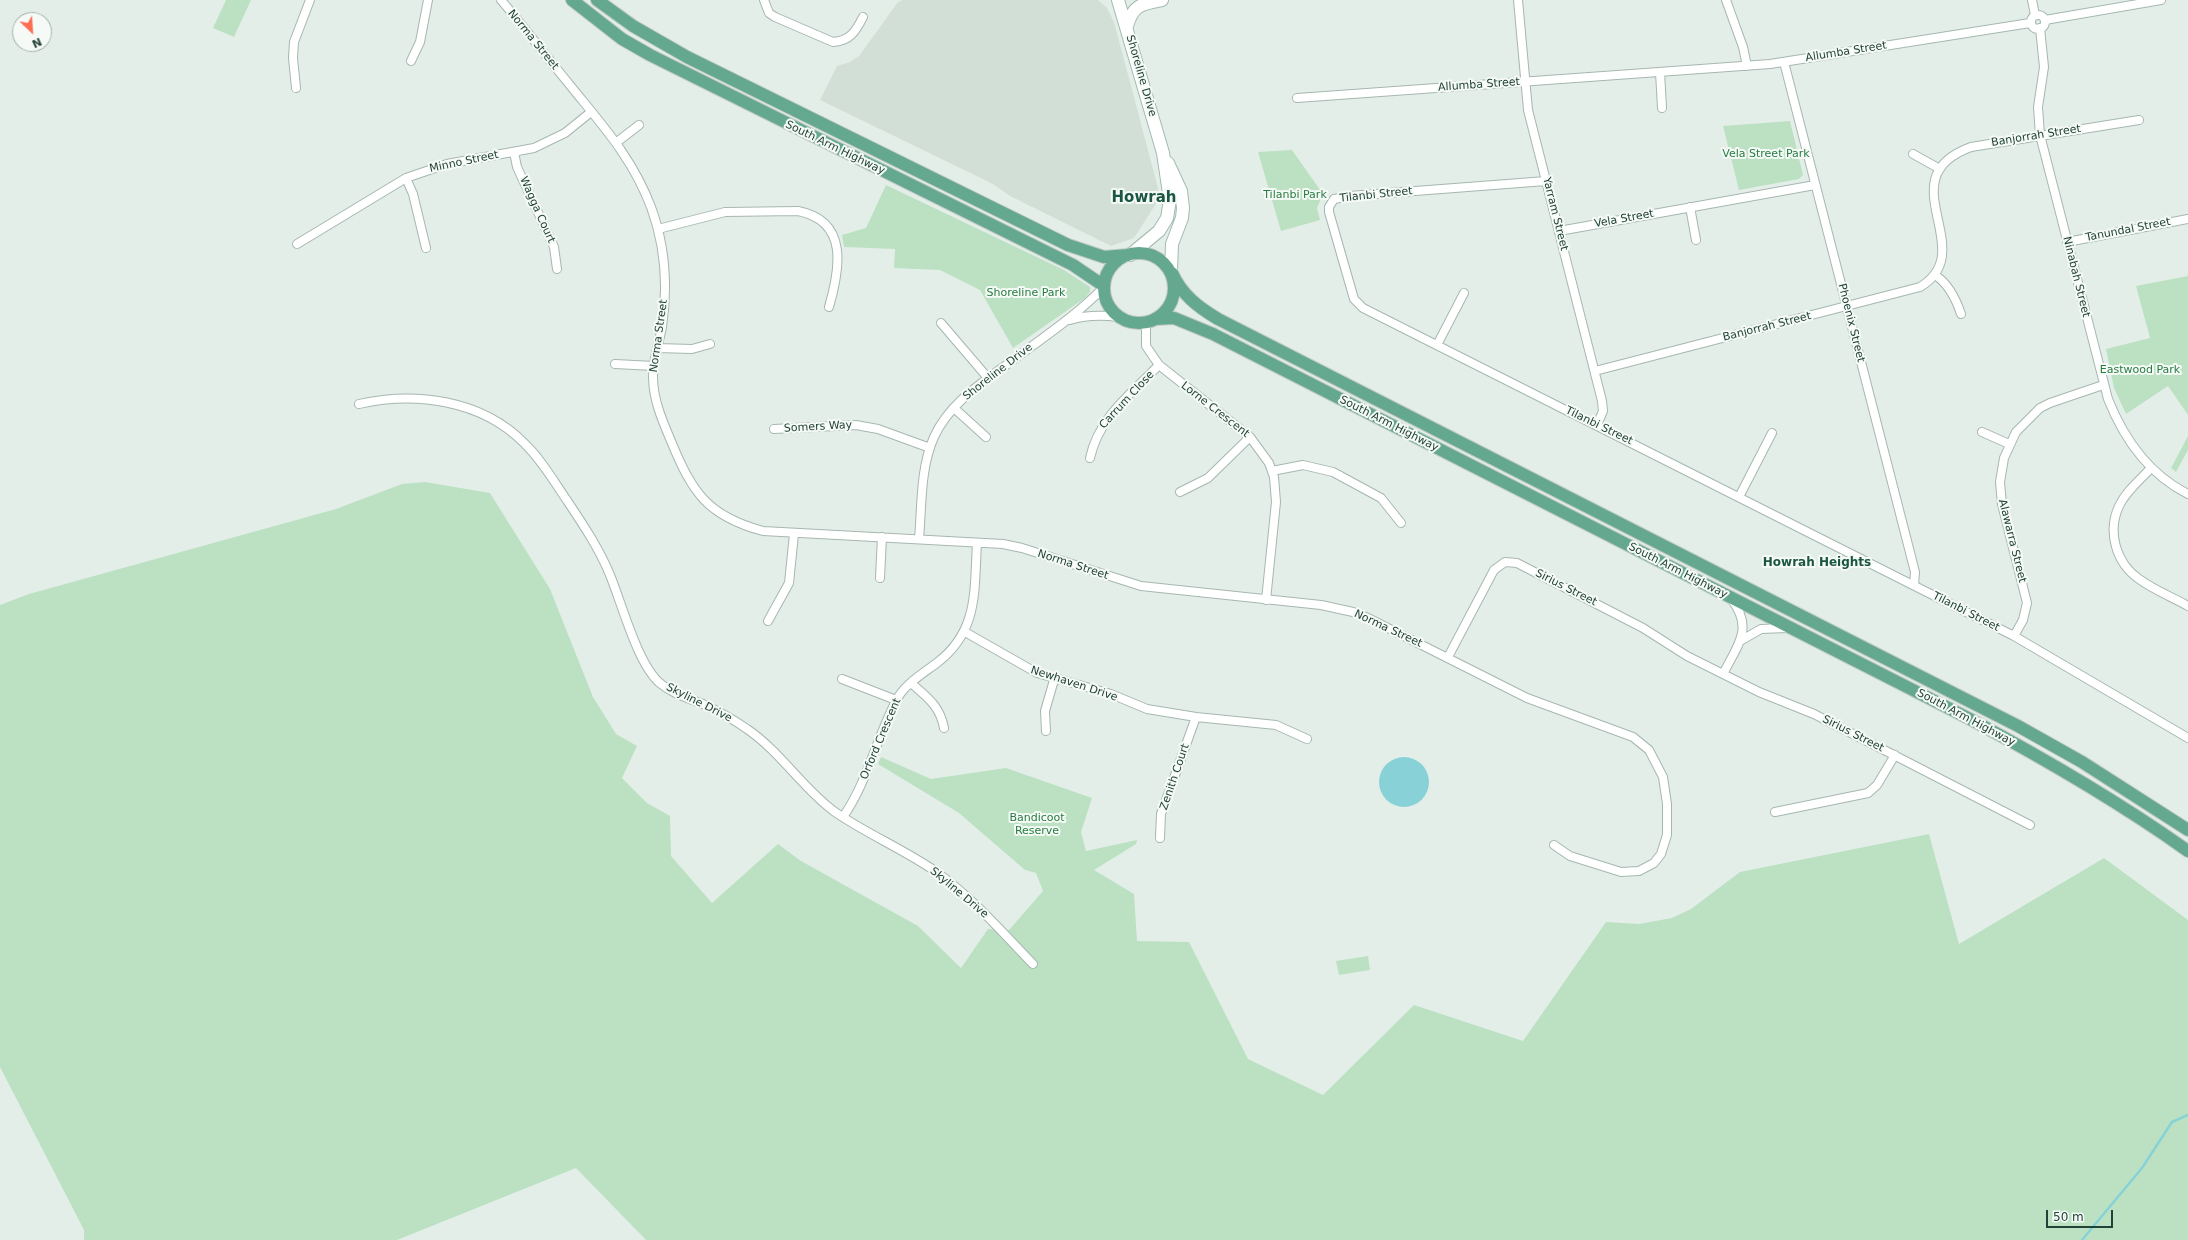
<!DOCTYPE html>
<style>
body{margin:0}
#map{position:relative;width:2188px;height:1240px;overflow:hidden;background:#e4eee9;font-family:"DejaVu Sans",sans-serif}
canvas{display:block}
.north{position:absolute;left:12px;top:12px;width:40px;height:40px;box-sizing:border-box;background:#f5faf7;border:1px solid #a0b0aa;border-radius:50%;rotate:155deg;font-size:11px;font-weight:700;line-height:16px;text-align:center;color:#214236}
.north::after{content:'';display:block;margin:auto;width:14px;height:18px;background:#fd6d53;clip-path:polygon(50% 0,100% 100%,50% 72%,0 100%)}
.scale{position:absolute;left:2046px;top:1210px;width:67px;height:18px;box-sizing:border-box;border:2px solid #214236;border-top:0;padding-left:5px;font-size:12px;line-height:14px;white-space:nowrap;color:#214236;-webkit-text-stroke:3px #f5faf7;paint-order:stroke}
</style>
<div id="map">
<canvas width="2188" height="1240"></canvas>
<div class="north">N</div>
<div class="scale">50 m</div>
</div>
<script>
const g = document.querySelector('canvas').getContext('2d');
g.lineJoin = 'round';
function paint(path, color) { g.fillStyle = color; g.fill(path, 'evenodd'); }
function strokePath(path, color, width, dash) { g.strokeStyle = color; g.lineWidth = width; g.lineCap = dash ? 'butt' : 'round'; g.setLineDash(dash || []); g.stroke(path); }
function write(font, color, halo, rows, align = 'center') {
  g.font = font + ' "DejaVu Sans",sans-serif'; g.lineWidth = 4; g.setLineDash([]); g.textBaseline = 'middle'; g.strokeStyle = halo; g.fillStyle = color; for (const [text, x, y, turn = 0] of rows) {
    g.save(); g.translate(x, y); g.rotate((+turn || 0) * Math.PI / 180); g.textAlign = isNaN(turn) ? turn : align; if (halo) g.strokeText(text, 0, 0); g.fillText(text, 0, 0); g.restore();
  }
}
paint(new Path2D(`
 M 903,0 L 1098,0 L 1107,8 L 1114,22 L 1130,82 L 1158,188 L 1159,199 L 1134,238 L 1111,246 L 1010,196 L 993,184 L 820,100 L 837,66 L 850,62 L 859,56 L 898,2 Z`), '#d2dfd7');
paint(new Path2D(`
 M 226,0 L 251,0 L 234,37 L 213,28 Z
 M 1790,121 L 1803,175 L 1799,179 L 1739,190 L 1723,126 Z
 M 1292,150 L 1323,194 L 1317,208 L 1320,220 L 1281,231 L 1258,152 Z
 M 886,185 L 1064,270 L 1090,287 L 1090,292 L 1085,298 L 1013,348 L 980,290 L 940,270 L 894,268 L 895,249 L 844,247 L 842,235 L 866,228 Z
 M 2188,276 L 2188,415 L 2168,386 L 2126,414 L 2114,388 L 2106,349 L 2150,338 L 2136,286 Z
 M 2188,436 L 2188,450 L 2176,472 L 2171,468 Z
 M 425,482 L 490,493 L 550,589 L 593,697 L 616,734 L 637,746 L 622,778 L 647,803 L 670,816 L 671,856 L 712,903 L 778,844 L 801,861 L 918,926 L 961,968 L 988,929 L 1009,930 L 1043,891 L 1036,873 L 1025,870 L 959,813 L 878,764 L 881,757 L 931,779 L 1006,768 L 1092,798 L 1081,832 L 1086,851 L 1137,840 L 1136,844 L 1094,870 L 1134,894 L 1137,941 L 1189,942 L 1248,1059 L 1323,1095 L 1414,1005 L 1523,1041 L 1606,922 L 1639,924 L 1672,918 L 1691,909 L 1740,872 L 1929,834 L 1959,944 L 2104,858 L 2188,920 L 2188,1240 L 646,1240 L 576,1168 L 397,1240 L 84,1240 L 84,1230 L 0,1067 L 0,605 L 29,594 L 336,509 L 402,484 Z
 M 1368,956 L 1370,970 L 1339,975 L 1336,961 Z`), '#bbe1c2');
paint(new Path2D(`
 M1379 782a25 25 0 1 1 50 0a25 25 0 1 1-50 0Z`), '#88d2d7');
strokePath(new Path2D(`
 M 2082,1240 L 2142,1168 L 2172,1122 L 2188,1115`), '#88d2d7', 2.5);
const minor = new Path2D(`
 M 501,0 C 524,27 546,56 569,84 C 602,125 632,157 651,207 C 665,245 668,287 662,327 C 659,343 653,359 653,377 C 653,399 662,420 671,441 C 692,492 707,516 763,531 L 1003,544 L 1022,548 L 1141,586 L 1321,605 L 1353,612 L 1368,618 L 1527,698 L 1633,737 L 1649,750 L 1663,777 L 1667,804 L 1667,835 L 1661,854 L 1654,863 L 1639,871 L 1621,872 L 1570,856 L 1554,845
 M 764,0 L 769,13 L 775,17 L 833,42 C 850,41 856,31 863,17
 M 1518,0 L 1528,110 L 1602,401 L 1603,411 L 1597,425
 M 1726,0 L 1743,47 L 1747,66
 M 2032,0 L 2035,15
 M2031 22a7 7 0 1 1 14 0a7 7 0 1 1-14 0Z
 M 2045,20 L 2161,0
 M 2040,28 L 2044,67 L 2038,107 L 2040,135 L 2108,399 C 2124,439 2148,474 2188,494
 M 411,61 L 420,42 L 428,0
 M 1784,62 L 1915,572 L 1914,585
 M 1660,72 L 1662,108
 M 296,88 L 293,58 L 294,42 L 310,0
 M 1297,98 L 1770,64 L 2030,23
 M 617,142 L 639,125
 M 514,152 L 517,167 L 554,247 L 557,269
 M 1913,154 L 1940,169
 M 406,178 L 413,194 L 426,248
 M 1546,181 L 1350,196 L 1334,199 L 1329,207 L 1329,212 L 1354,299 L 1363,308 L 2014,636 L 2188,738
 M 1690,207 L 1696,240
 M 658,229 L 725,212 L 798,211 C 849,221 840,269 829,307
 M 1559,231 L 1815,185
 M 2067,242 L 2188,219
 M 297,244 L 406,178 L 447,164 L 534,148 L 565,133 L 591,112
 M 1935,275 C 1949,284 1956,299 1961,314
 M 1070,320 C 1086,315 1101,315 1118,317
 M 941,323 L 988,378
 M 1146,323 L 1146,346 L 1159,365 L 1250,437 L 1269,463 L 1274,477 L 1276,502 L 1266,600
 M 1437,345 L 1464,293
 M 657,348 L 692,349 L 710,344
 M 615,364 L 654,366
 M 1595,371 L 1920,287 C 1982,250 1886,178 1971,147 L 2139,120
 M 359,404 C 415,391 482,400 524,443 C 541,459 553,480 566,499 C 582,523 599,548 610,575 C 622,604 638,666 661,684 C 673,694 688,698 703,704 C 718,711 733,719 747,729 C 781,752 803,789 835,812 C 867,834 903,849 935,871 C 972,897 1002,932 1033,964
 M 954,408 L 986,437
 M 774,429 L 856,425 L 878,429 L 930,448
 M 1982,432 L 2009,444
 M 1090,458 C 1099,417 1131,394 1159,365
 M 2151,468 C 2140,480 2126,491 2119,506 C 2107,532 2116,563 2139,579 C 2154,590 2172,597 2188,606
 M 1272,471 L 1303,465 L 1333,472 L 1381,498 L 1401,523
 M 1180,492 L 1208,478 L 1250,437
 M 1739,497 L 1772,433
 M 919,539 C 922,505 920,469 934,437 C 949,404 980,384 1009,363 C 1041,339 1076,316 1104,287
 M 880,578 L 882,537
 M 768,621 L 789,583 L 794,534
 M 965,632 L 1037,673 L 1111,694 L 1147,709 L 1196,717 L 1276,725 L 1307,739
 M 2014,636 L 2023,620 L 2027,603 L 2002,504 L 2000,482 L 2004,458 L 2016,432 L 2040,408 L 2050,403 L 2103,385
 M 1740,641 L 1761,629 L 1787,628
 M 1448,657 L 1494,570 L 1505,562 L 1517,563 L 1643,628 L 1687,656 L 1759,692 L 1814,714 L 2030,825
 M 1723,674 C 1737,646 1754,629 1732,600
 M 842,679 L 896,700
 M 911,683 C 927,697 940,706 944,728
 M 1046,731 L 1045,711 L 1054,680
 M 1775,812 L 1868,793 L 1877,785 L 1895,755
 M 843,817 C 868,781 876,739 896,701 C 904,684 924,673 938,662 C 979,630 974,590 977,543
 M 1160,838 L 1161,814 L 1196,717`);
const secondary = new Path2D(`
 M 1118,0 L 1163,153 L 1170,200 L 1167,218 L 1159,231 L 1130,255
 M 1127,26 C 1133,5 1141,4 1162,0
 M 1168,163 L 1181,191 L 1183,208 L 1182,218 L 1172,244 L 1171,271`);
const primary = new Path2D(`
 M 572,0 L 622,39 L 650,55 L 1073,265 L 1104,286
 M 597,0 L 633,26 L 687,57 L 1068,245 L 1104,257 L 1128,255
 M1104 288a35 35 0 1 1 70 0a35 35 0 1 1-70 0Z
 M 1172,273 C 1182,295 1198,307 1218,319 L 2018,726 L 2082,762 L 2188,830
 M 1155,319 L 1174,318 L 1213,334 L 1970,719 C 2045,759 2119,802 2188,851`);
strokePath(minor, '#a6b7b0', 10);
strokePath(secondary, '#a1bbb0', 14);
strokePath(primary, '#c1cac7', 14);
strokePath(minor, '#fff', 8);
strokePath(secondary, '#fff', 12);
strokePath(primary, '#65a890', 12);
write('11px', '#214236', '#f5faf7', [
 ["Norma Street",533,40,51],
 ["Allumba Street",1846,52,-9],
 ["Shoreline Drive",1141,76,74],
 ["Allumba Street",1479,85,-4],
 ["Banjorrah Street",2036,136,-9],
 ["South Arm Highway",835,148,26],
 ["Minno Street",464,162,-12],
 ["Tilanbi Street",1376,195,-6],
 ["Wagga Court",537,210,66],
 ["Yarram Street",1555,214,76],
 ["Vela Street",1624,219,-10],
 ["Tanundal Street",2128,230,-11],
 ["Ninabah Street",2076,277,76],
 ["Phoenix Street",1851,323,76],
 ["Banjorrah Street",1767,327,-14],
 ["Norma Street",659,336,-82],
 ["Shoreline Drive",998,372,-38],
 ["Carrum Close",1127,400,-47],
 ["Lorne Crescent",1215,410,38],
 ["South Arm Highway",1389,424,27],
 ["Tilanbi Street",1599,426,26],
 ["Somers Way",818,427,-3],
 ["Alawarra Street",2012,541,76],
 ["Norma Street",1073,565,18],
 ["South Arm Highway",1678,571,27],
 ["Sirius Street",1566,588,27],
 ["Tilanbi Street",1966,612,27],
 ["Norma Street",1388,629,25],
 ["Newhaven Drive",1074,684,18],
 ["Skyline Drive",699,703,27],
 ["South Arm Highway",1966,718,28],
 ["Sirius Street",1853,734,27],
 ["Orford Crescent",881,739,-67],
 ["Zenith Court",1175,777,-71],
 ["Skyline Drive",959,893,40]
]);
write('11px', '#287c41', '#f5faf7', [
 ["Vela Street Park",1766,154],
 ["Tilanbi Park",1295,195],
 ["Shoreline Park",1026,293],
 ["Eastwood Park",2140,370],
 ["Bandicoot",1037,818],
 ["Reserve",1037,831]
]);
write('bold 12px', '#1b5642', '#f5faf7', [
 ["Howrah Heights",1817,563]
]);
write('bold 15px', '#1b5642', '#f5faf7', [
 ["Howrah",1144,198]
]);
</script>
